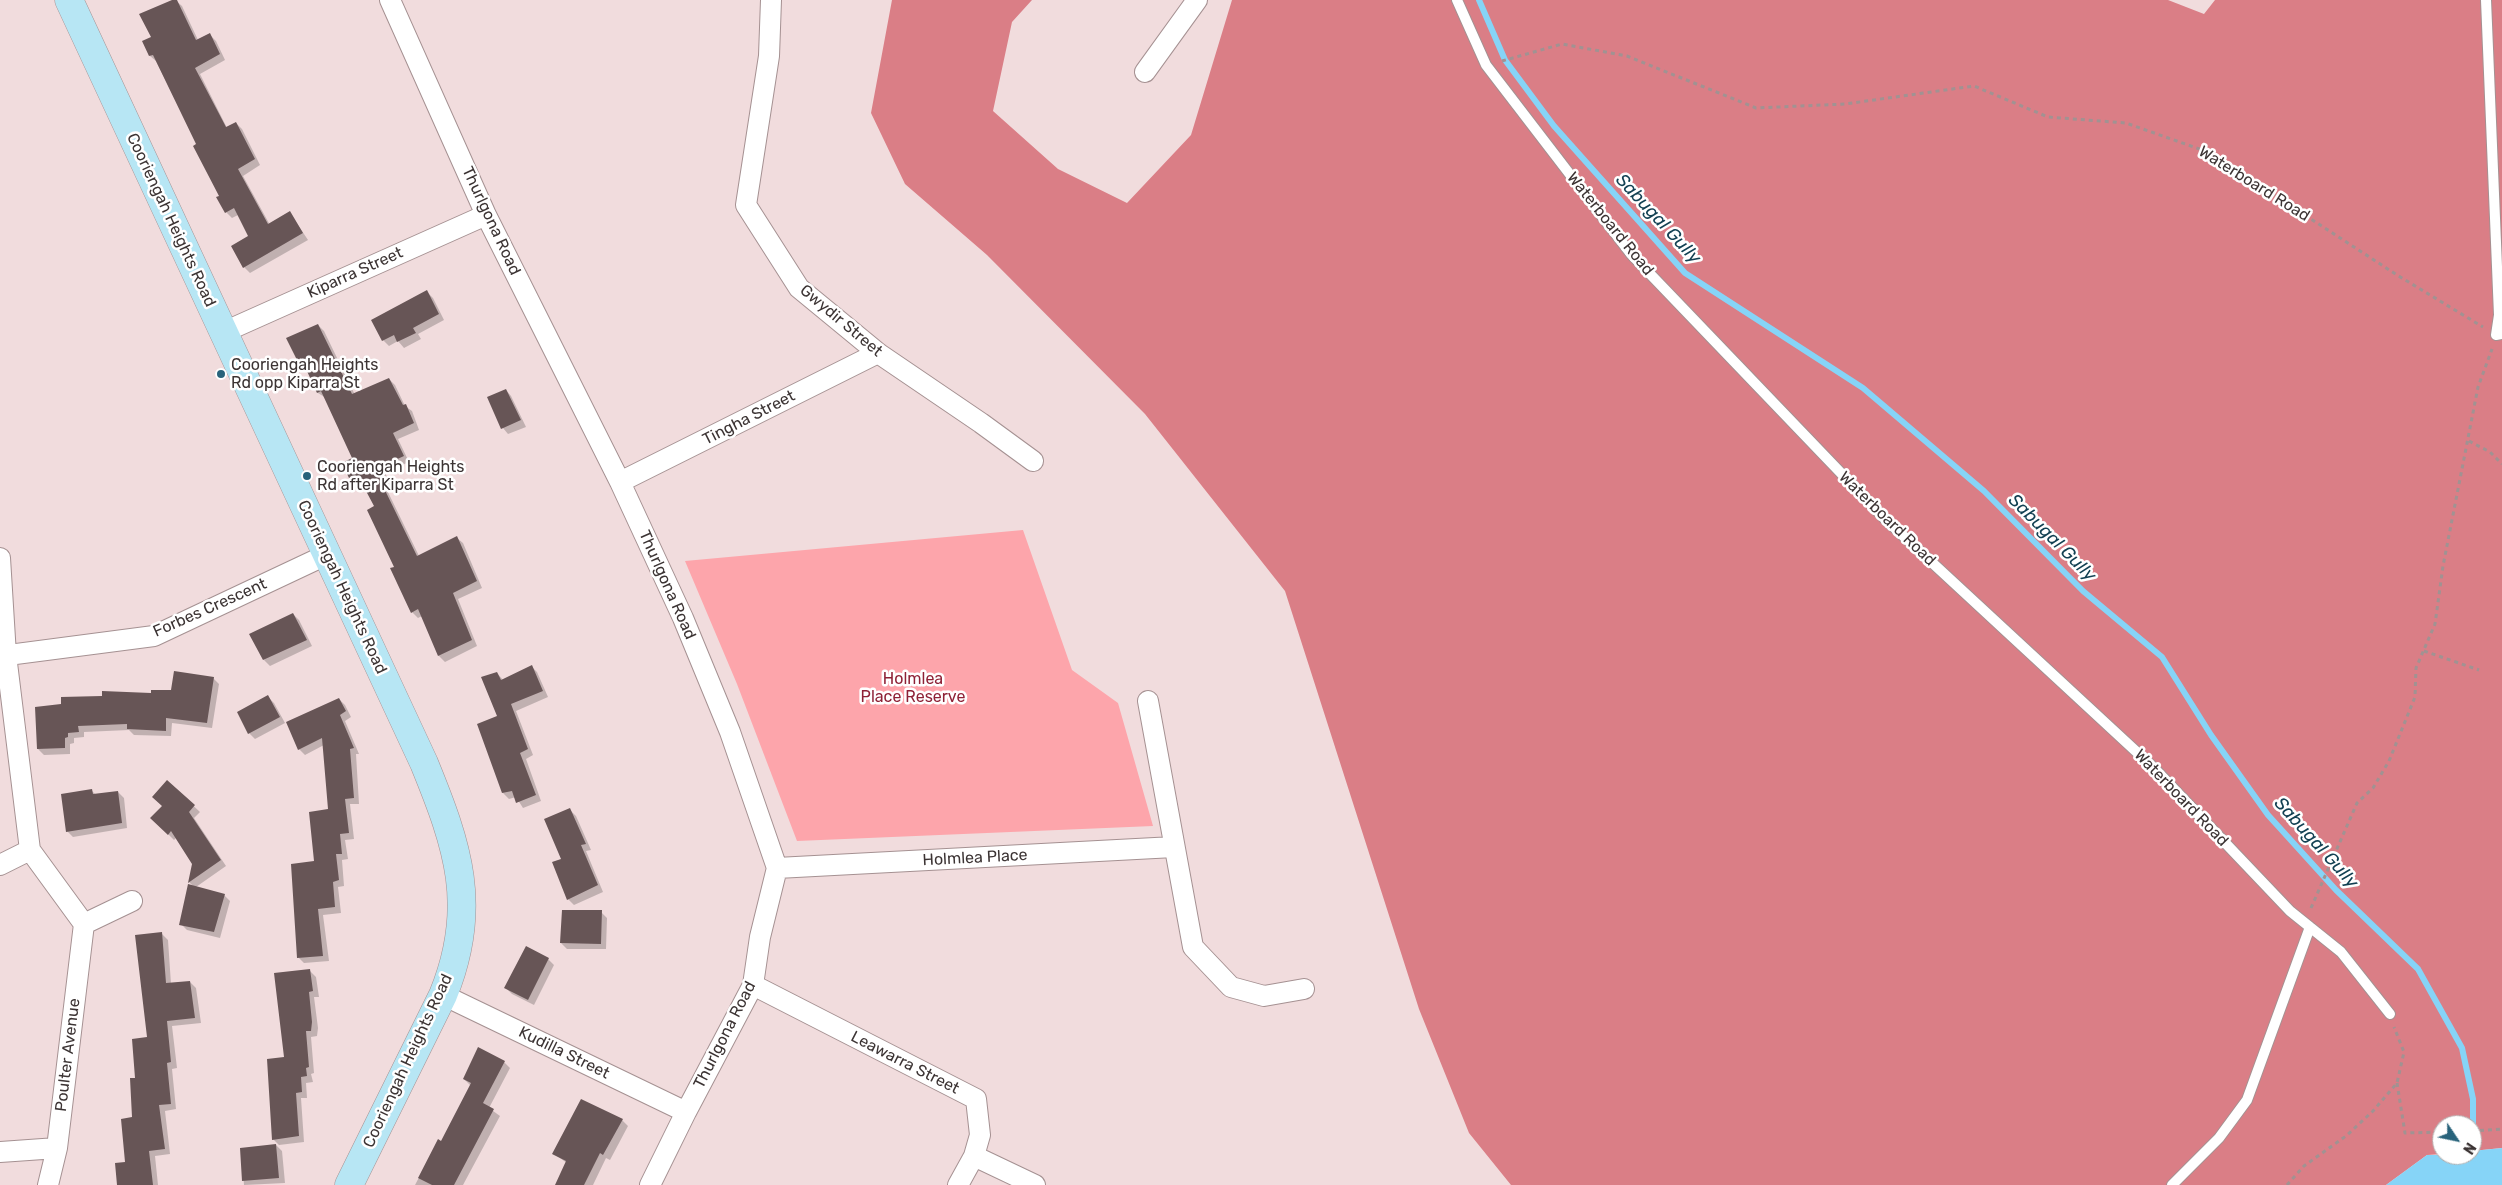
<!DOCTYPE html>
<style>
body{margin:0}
#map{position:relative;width:2502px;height:1185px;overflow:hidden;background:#f1dcdd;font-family:Rubik,sans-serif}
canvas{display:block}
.north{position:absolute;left:2432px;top:1115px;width:50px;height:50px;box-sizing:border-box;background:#fff;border:1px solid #b1aeae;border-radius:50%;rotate:124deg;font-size:14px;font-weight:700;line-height:20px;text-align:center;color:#3c3434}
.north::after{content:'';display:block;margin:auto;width:18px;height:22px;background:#28637b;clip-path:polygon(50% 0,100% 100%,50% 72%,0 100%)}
</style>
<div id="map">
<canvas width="2502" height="1185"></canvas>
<div class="north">N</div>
</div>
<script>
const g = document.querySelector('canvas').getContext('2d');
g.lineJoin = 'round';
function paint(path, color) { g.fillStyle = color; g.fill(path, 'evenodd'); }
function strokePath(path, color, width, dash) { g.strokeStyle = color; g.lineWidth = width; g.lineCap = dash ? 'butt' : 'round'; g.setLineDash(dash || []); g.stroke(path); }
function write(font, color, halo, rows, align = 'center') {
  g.font = font + ' Rubik,sans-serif'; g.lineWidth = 5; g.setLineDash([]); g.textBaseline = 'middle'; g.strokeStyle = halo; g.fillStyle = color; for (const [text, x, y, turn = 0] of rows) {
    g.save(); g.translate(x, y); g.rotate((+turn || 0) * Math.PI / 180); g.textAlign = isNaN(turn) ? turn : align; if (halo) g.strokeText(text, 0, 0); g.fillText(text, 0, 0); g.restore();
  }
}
paint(new Path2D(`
 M 1023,530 L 1072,670 L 1118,703 L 1153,826 L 797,841 L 737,684 L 685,561 Z`), '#fda5ab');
paint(new Path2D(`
 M 892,0 L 1032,0 L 1012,22 L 993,111 L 1058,169 L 1127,203 L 1191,135 L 1232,0 L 2168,0 L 2204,14 L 2215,0 L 2502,0 L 2502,1148 L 2472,1151 L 2472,1125 L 2442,1125 L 2442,1154 L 2427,1155 L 2386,1185 L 1511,1185 L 1469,1133 L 1419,1009 L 1285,591 L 1145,414 L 987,255 L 905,184 L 871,113 Z`), '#da7e86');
paint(new Path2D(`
 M 2502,1148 L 2502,1185 L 2386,1185 L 2427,1155 L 2472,1155 L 2472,1151 Z`), '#86d4f7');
paint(new Path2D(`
 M 175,0 L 182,6 L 198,40 L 210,35 L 216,41 L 225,60 L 200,74 L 227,128 L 236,123 L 242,129 L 260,165 L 243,176 L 270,225 L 290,213 L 308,240 L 250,273 L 244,267 L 250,237 L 238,215 L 232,218 L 226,212 L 198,145 L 156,61 L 150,56 L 153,37 Z
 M 427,292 L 433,298 L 444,320 L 418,334 L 421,339 L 404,348 L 398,341 L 389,346 L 383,340 Z
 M 318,325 L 324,331 L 355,395 L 389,379 L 395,385 L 405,406 L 412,411 L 419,430 L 398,439 L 409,462 L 385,473 L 391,485 L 386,488 L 419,556 L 457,538 L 463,543 L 482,588 L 458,599 L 477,646 L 445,662 L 439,656 L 422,616 L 418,618 L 412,612 L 375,507 L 363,482 L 356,484 L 350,478 L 353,459 L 326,398 L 318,393 L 305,364 L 298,359 Z
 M 506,390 L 511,396 L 526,427 L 508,434 L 503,428 L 489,397 Z
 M 293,614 L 299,620 L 312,646 L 270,666 L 264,660 Z
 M 531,666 L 537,672 L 548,697 L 516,711 L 533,755 L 526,759 L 541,801 L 523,808 L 516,797 L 509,799 L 503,793 L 497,673 L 503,680 Z
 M 213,678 L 219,684 L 212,728 L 172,723 L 171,736 L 134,735 L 129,730 L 84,732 L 84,737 L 74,738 L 74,743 L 70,744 L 70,754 L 44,755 L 38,749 L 36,708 L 172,692 Z
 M 268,697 L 274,703 L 285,723 L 255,739 L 249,733 Z
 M 339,699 L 345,705 L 351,717 L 345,721 L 359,754 L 356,754 L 359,804 L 350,804 L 354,839 L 345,840 L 348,859 L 342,860 L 344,886 L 338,887 L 341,913 L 323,915 L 329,961 L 304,963 L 298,957 L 316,862 L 329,810 L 324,745 L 305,755 L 299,749 Z
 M 167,781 L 200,812 L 194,818 L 226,866 L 196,887 L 224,895 L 230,901 L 220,938 L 187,930 L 181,924 L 194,887 L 189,882 L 193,864 L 176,838 L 174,840 L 152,818 L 163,806 Z
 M 92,791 L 96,795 L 118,792 L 124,798 L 127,828 L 73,837 L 67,831 Z
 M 570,810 L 576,816 L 591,850 L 586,851 L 603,892 L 574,905 L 568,899 L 562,860 Z
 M 601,912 L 607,918 L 606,949 L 567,949 L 561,943 Z
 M 162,934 L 168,940 L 171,984 L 190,982 L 196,988 L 201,1023 L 172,1026 L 177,1068 L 172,1069 L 176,1109 L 165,1111 L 170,1154 L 155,1156 L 158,1185 L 118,1185 L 127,1163 L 134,1118 L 136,1079 L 148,1038 Z
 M 548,959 L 554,965 L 534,1005 L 512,994 L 506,988 Z
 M 310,971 L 316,977 L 319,997 L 314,997 L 318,1028 L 317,1036 L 311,1037 L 314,1073 L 311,1074 L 313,1082 L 306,1083 L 307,1098 L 301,1098 L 304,1142 L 279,1145 L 273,1139 L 285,1058 Z
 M 504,1062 L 510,1068 L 489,1108 L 500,1116 L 463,1185 L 415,1185 L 438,1141 L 441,1143 L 471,1086 L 464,1079 Z
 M 622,1120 L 628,1126 L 610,1160 L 606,1158 L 593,1185 L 556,1185 L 567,1163 L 554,1154 Z
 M 276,1145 L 282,1151 L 285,1183 L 244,1185 L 241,1149 Z`), '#0003');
strokePath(new Path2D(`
 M 1479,0 L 1505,60 L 1554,126 L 1685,273 L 1863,388 L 1984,491 L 2083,591 L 2162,657 L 2211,735 L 2268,815 L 2336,890 L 2418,969 L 2462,1048 L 2473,1099 L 2473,1159`), '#86d4f7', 6);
paint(new Path2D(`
 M 172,0 L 177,0 L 196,40 L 210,33 L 220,54 L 195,68 L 226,127 L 236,122 L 255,159 L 238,169 L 268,224 L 290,211 L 303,233 L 243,268 L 231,246 L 248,236 L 234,208 L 225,213 L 216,197 L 219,196 L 193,146 L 196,144 L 153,55 L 149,56 L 142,41 L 151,37 L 139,14 Z
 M 427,290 L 439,314 L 413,328 L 416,333 L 397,342 L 394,335 L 382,341 L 371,320 Z
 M 318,324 L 352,394 L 389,378 L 403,405 L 406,404 L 414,423 L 393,433 L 404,456 L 380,467 L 386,479 L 381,482 L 417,556 L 457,536 L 477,581 L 453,593 L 472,640 L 438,656 L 418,609 L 411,613 L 390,568 L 394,567 L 367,510 L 374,506 L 358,476 L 349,478 L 342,463 L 352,458 L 321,391 L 317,393 L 301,358 L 297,360 L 286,338 Z
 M 506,389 L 521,420 L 501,429 L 487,397 Z
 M 293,613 L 307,640 L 263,660 L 249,634 Z
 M 532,665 L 543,691 L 511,704 L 528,749 L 520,753 L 536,795 L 516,803 L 512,791 L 502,793 L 477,724 L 497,716 L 481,677 L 497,672 L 501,680 Z
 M 174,671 L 214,677 L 207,723 L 166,718 L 166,731 L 127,729 L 127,724 L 78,726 L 79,732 L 68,733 L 68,737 L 65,738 L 65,748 L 37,749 L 35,707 L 61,704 L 61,697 L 102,696 L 102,691 L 151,693 L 151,690 L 171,690 Z
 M 268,695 L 280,717 L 248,734 L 237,712 Z
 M 339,698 L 346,711 L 340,715 L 354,748 L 350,749 L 354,798 L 345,799 L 349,833 L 340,834 L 342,854 L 336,854 L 339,880 L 333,882 L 335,907 L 318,909 L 323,956 L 297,958 L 291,864 L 314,861 L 309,812 L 328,809 L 322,738 L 298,750 L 286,722 Z
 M 167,780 L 195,805 L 189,812 L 221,860 L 188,883 L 192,864 L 171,831 L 168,835 L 150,818 L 162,806 L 152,797 Z
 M 92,789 L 93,794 L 118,791 L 122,823 L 66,832 L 61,794 Z
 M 570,808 L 586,844 L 581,845 L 598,885 L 567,900 L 552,862 L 561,859 L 544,819 Z
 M 188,884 L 225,894 L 214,932 L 179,925 Z
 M 562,910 L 602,910 L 601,944 L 560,943 Z
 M 162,932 L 166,983 L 190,981 L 195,1018 L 167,1021 L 171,1062 L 167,1063 L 171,1104 L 159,1105 L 165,1149 L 149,1151 L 153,1185 L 117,1185 L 115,1163 L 125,1162 L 121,1119 L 132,1117 L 130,1078 L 135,1078 L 132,1039 L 147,1037 L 135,935 Z
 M 526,946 L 549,958 L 528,1000 L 504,988 Z
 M 310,969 L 313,991 L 309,992 L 312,1022 L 311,1031 L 306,1031 L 309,1067 L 306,1068 L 307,1076 L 301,1077 L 302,1092 L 296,1093 L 299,1136 L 272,1140 L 267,1059 L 284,1057 L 274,973 Z
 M 478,1047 L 505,1061 L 483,1103 L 494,1109 L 454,1185 L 432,1185 L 418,1178 L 438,1139 L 441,1141 L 471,1083 L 463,1079 Z
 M 581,1099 L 623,1119 L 603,1155 L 600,1153 L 584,1185 L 555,1185 L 566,1161 L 552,1154 Z
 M 276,1144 L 279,1178 L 242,1181 L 240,1148 Z`), '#675556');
const lane = new Path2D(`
 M 1457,0 L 1486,65 L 1631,254 L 1885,519 L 2154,768 L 2290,911 L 2341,952 L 2390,1014
 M 2486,0 L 2499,315 L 2496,335 L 2502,334
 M 2172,1185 L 2219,1138 L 2247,1100 L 2310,927`);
const street = new Path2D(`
 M 390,0 L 486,215 L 620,482 L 683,618 L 730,732 L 777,868 L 760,937 L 753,985 L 686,1112 L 650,1185
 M 771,0 L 769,56 L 746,205 L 799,288 L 878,353 L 981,423 L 1033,461
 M 1145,72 L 1197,0
 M 224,332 L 486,215
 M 620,482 L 878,353
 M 0,558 L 6,655 L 30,850 L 84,924 L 57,1148 L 48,1185
 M 0,656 L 154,636 L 326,555
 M 1148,701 L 1193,947 L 1231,987 L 1264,996 L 1304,989
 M 0,865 L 30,850
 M 777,868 L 1174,847
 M 84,924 L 132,901
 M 753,985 L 976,1099 L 980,1135 L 974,1156 L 958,1185
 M 443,995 L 686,1112
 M 0,1152 L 57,1148
 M 974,1156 L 1035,1185`);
const secondary = new Path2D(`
 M 69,0 L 424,763 C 458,846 479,907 443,995 L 349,1185`);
strokePath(lane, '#a59192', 12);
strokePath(street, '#a59192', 22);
strokePath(secondary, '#a59192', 29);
strokePath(new Path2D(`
 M 1502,61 L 1562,44 L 1627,56 L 1756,108 L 1845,104 L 1974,86 L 2048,117 L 2126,123 L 2208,152 L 2397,275 L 2483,327
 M 2469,441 L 2490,452 L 2502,464
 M 2424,651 L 2479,670
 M 2311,908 L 2357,803 L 2373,788 L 2389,761 L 2415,697 L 2416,668 L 2435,624 L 2443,566 L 2478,387 L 2492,349
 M 2397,1083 L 2405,1133 L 2442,1132
 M 2472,1131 L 2502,1129
 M 2287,1185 L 2304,1166 L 2346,1136 L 2373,1111 L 2397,1083 L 2404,1052 L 2394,1027`), '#a19292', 3, [4, 4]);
strokePath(lane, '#fff', 10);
strokePath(street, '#fff', 20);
strokePath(secondary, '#b7e6f4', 28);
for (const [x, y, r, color] of [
 [221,374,5,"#28637b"],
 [307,476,5,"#28637b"]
]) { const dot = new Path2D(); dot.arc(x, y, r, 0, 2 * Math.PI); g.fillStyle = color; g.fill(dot); strokePath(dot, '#fff', 2); }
write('16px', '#3c3434', '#fff', [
 ["Waterboard Road",2254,184,32],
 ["Cooriengah Heights Road",171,220,65],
 ["Thurlgona Road",491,221,65],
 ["Waterboard Road",1610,224,51],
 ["Kiparra Street",355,273,-24],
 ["Gwydir Street",841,321,40],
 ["Tingha Street",749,418,-27],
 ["Waterboard Road",1887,519,44],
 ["Thurlgona Road",667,585,66],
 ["Cooriengah Heights Road",342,587,65],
 ["Forbes Crescent",210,608,-24],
 ["Waterboard Road",2181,798,46],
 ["Holmlea Place",975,858,-3],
 ["Thurlgona Road",725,1035,-63],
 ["Kudilla Street",564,1053,26],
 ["Poulter Avenue",68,1055,-83],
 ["Cooriengah Heights Road",408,1061,-65],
 ["Leawarra Street",905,1063,27]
]);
write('16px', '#3c3434', '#fff', [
 ["Cooriengah Heights",231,365],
 ["Rd opp Kiparra St",231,383],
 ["Cooriengah Heights",317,467],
 ["Rd after Kiparra St",317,485]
], 'left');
write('16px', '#8e2136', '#fff', [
 ["Holmlea",913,679],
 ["Place Reserve",913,697]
]);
write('italic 18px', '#134153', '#fff', [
 ["Sabugal Gully",1658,219,47],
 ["Sabugal Gully",2052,538,45],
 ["Sabugal Gully",2316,843,48]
]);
</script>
